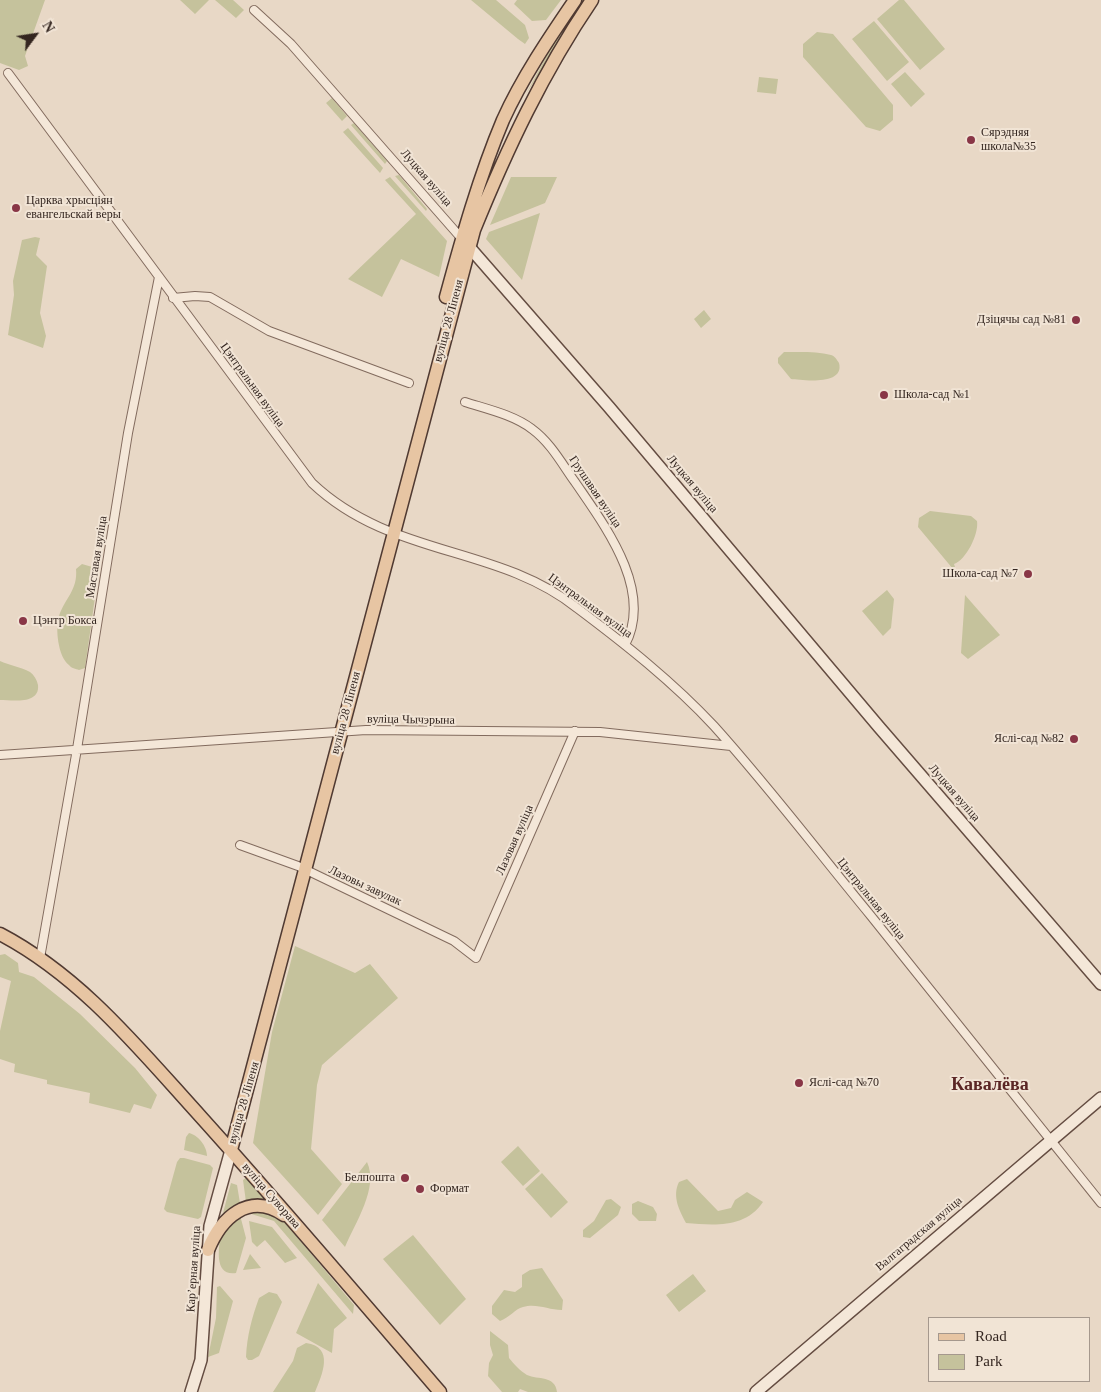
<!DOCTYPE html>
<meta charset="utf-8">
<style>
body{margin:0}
#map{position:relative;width:1101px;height:1392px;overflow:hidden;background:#e8d8c6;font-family:Georgia,serif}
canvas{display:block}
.legend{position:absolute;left:928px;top:1317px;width:162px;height:65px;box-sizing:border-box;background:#f1e4d5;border:1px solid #a5988d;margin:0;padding:6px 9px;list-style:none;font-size:15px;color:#342620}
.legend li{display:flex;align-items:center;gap:10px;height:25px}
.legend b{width:25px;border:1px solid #a5988d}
.north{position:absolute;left:10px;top:10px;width:50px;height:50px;-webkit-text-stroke:4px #f1e4d5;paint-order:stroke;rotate:59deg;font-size:14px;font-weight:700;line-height:20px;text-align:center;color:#342620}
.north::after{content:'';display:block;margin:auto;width:18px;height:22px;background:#342620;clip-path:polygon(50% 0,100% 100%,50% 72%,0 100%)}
</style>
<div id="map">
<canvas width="1101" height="1392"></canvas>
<ul class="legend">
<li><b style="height:6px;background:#e7c5a3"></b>Road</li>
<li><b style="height:14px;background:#c5c29c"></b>Park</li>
</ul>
<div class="north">N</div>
</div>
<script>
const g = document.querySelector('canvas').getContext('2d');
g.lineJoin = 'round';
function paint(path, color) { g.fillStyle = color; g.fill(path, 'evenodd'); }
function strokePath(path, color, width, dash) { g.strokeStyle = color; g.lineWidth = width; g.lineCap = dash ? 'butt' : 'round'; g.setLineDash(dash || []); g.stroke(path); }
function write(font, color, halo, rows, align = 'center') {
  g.font = font + ' Georgia,serif'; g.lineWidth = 4; g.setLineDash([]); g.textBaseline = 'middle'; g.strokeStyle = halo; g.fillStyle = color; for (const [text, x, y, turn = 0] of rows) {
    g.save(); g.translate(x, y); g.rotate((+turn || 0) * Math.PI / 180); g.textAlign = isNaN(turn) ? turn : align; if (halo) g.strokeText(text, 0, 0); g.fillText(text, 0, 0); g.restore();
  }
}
paint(new Path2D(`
 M 0,0 L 45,0 L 25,56 L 28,66 L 19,70 L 0,63 Z
 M 180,0 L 209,0 L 195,14 Z
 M 215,0 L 233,0 L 244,10 L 236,18 Z
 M 471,0 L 496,0 L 525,25 L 529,38 L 525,44 L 518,39 Z
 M 517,0 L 561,0 L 546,20 L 532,21 L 514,4 Z
 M 582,0 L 586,0 L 526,94 L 558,35 Z
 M 899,0 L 904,0 L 945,49 L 920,70 L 877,19 Z
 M 874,21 L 909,62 L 887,81 L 852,39 Z
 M 817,32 L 833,34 L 893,105 L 893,120 L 880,131 L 866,127 L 803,57 L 803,44 Z
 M 905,72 L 925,94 L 911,107 L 891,84 Z
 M 759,77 L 778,79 L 776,94 L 757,92 Z
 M 332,98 L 347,116 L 342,121 L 326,103 Z
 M 354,123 L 387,161 L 385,164 L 351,125 Z
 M 348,128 L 383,168 L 380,173 L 343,132 Z
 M 399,175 L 427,209 L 426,211 L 395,176 Z
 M 390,177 L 447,241 L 439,277 L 401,259 L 382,297 L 348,279 L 416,214 L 385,180 Z
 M 511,177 L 557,177 L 545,203 L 490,225 Z
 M 540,213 L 522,280 L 486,239 L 489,232 Z
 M 35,237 L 40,238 L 36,255 L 47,266 L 40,313 L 46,336 L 43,348 L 8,335 L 14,295 L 13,281 L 22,240 Z
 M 704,310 L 711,319 L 701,328 L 694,319 Z
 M 784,352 C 798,352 817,351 831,355 C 835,356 837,360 839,363 C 845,386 802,380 791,379 L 778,363 L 778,358 Z
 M 930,511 L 971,516 L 977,521 C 979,534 966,560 954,564 L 955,567 L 953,569 L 918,527 L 919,518 Z
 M 82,564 L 99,569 L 85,668 L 79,670 C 76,669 71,668 69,665 C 58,657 55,628 59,616 C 65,598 78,590 76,569 Z
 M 887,590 L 894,599 L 891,628 L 883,636 L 862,611 Z
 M 965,595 L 1000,635 L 968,659 L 961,653 Z
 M 0,661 C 9,665 21,667 30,672 C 34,675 37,680 38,685 C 40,705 12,700 0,700 Z
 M 295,946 L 355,973 L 370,964 L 398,998 L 322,1065 L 317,1085 L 311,1149 L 342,1184 L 318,1215 L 253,1143 L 272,1032 Z
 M 5,954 L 18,963 L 19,972 L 34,977 L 80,1014 L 135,1068 L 157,1095 L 151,1109 L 134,1104 L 130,1113 L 89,1103 L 90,1093 L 47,1084 L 47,1080 L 14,1072 L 15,1064 L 0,1059 L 0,1031 L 11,981 L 0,977 L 0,955 Z
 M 189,1133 C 198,1135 207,1146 207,1156 L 184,1150 L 186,1137 Z
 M 518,1146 L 540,1171 L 523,1186 L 501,1162 Z
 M 184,1158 L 210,1165 L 213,1168 L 201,1217 L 198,1219 L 167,1212 L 164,1209 L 177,1162 L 180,1158 Z
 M 367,1162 C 379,1188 355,1223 345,1247 L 322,1220 Z
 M 542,1173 L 568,1202 L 551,1218 L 525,1189 Z
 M 247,1177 L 265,1199 L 246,1202 L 243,1180 Z
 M 687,1179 L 718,1211 L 731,1208 L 735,1200 L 747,1192 L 763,1202 C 745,1229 713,1225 686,1223 C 679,1210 672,1196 679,1182 Z
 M 231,1183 L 237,1185 L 240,1203 L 223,1213 Z
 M 611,1199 L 621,1207 L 618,1215 L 590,1238 L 583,1237 L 583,1230 L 594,1221 L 606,1200 Z
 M 638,1201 L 653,1207 L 657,1214 L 656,1221 L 639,1221 L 632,1214 L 632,1204 Z
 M 262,1209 L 283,1220 L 354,1305 L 353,1314 L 274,1221 L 248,1213 Z
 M 240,1215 L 246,1238 L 236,1273 C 214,1276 219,1250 220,1236 Z
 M 249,1221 L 272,1227 L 297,1258 L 285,1263 L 265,1240 L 257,1247 L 252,1242 Z
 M 413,1235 L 466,1299 L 440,1325 L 383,1259 Z
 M 250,1254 L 261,1268 L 243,1270 Z
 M 542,1268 L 563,1300 L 562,1310 C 548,1310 537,1303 523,1307 C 515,1309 509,1318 500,1321 L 492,1314 L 492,1306 L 504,1290 L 515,1292 L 522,1287 L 522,1275 L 530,1270 Z
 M 693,1274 L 706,1291 L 679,1312 L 666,1295 Z
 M 318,1283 L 347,1318 L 334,1329 L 332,1353 L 296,1333 Z
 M 220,1286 L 233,1301 L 219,1353 L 208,1357 L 216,1318 L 217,1287 Z
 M 269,1292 L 277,1294 L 282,1302 L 259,1356 L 252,1360 L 248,1360 L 246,1357 C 247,1336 252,1317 259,1298 Z
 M 490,1331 L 508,1345 L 509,1358 C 514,1364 520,1371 527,1375 C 538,1380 555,1375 557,1392 L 528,1392 L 520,1389 L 518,1392 L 502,1392 L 488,1376 L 489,1363 L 493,1355 L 490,1345 Z
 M 306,1343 C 335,1347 322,1375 315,1392 L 273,1392 L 293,1361 L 297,1348 Z`), '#c5c29c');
const street = new Path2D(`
 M 254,10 L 291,44 L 462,239
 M 8,73 L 312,483 C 391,558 496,544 577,608 C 625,644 673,682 714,726 C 769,787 819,853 871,916 C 948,1012 1024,1107 1101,1203
 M 173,298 L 195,296 L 210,297 L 269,331 L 409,383
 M 465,402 C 487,409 514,415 532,429 C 551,443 562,464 575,482 C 605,526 654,590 625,645
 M 0,755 L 366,730 L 600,732 L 731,746
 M 240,845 L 298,866 L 454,941 L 476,958 L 575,731
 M 40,958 L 77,749 L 128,433 L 159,277`);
const secondary = new Path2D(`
 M 464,241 L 609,407 L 879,727 L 1101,984
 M 191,1392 L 201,1360 L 210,1226 L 231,1150
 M 756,1392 L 1101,1098`);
const primary = new Path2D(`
 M 446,297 C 462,238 479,177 503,120 C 522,78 549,38 575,0
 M 0,934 C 82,977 140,1050 201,1117 C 282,1207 361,1300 440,1392
 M 231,1150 L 474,230 C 507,149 543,72 592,0
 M 208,1250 C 221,1218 249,1191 284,1215`);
strokePath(street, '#826b5e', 10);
strokePath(secondary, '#644c41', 14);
strokePath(primary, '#503a32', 15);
strokePath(street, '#f4e7d8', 8);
strokePath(secondary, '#f4e7d8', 11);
strokePath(primary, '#e7c5a3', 12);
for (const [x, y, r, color] of [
 [971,140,5,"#893646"],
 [16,208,5,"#893646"],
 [1076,320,5,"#893646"],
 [884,395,5,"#893646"],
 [1028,574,5,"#893646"],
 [23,621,5,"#893646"],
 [1074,739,5,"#893646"],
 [799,1083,5,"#893646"],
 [405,1178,5,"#893646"],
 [420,1189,5,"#893646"]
]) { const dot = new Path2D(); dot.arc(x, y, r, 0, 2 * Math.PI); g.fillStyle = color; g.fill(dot); strokePath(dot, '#f1e4d5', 2); }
write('12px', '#342620', '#f1e4d5', [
 ["Сярэдняя",981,133],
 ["школа№35",981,147],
 ["Царква хрысціян",26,201],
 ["евангельскай веры",26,215],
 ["Дзіцячы сад №81",1066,320,"right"],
 ["Школа-сад №1",894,395],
 ["Школа-сад №7",1018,574,"right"],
 ["Цэнтр Бокса",33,621],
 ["Яслі-сад №82",1064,739,"right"],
 ["Яслі-сад №70",809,1083],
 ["Белпошта",395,1178,"right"],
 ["Формат",430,1189]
], 'left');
write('12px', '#342620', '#f1e4d5', [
 ["Луцкая вуліца",426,178,49],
 ["вуліца 28 Ліпеня",449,321,-75],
 ["Цэнтральная вуліца",252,385,54],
 ["Луцкая вуліца",692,484,50],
 ["Грушавая вуліца",595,492,56],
 ["Маставая вуліца",97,557,-81],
 ["Цэнтральная вуліца",590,606,36],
 ["вуліца 28 Ліпеня",346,713,-75],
 ["вуліца Чычэрына",411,720,1],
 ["Луцкая вуліца",954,793,49],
 ["Лазовая вуліца",515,840,-66],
 ["Лазовы завулак",365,886,25],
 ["Цэнтральная вуліца",871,899,51],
 ["вуліца 28 Ліпеня",244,1103,-74],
 ["вуліца Суворава",271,1196,49],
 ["Валгаградская вуліца",919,1234,-40],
 ["Карʼерная вуліца",194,1269,-86]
]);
write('bold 18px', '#5b2625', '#f1e4d5', [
 ["Кавалёва",990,1085]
]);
</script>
